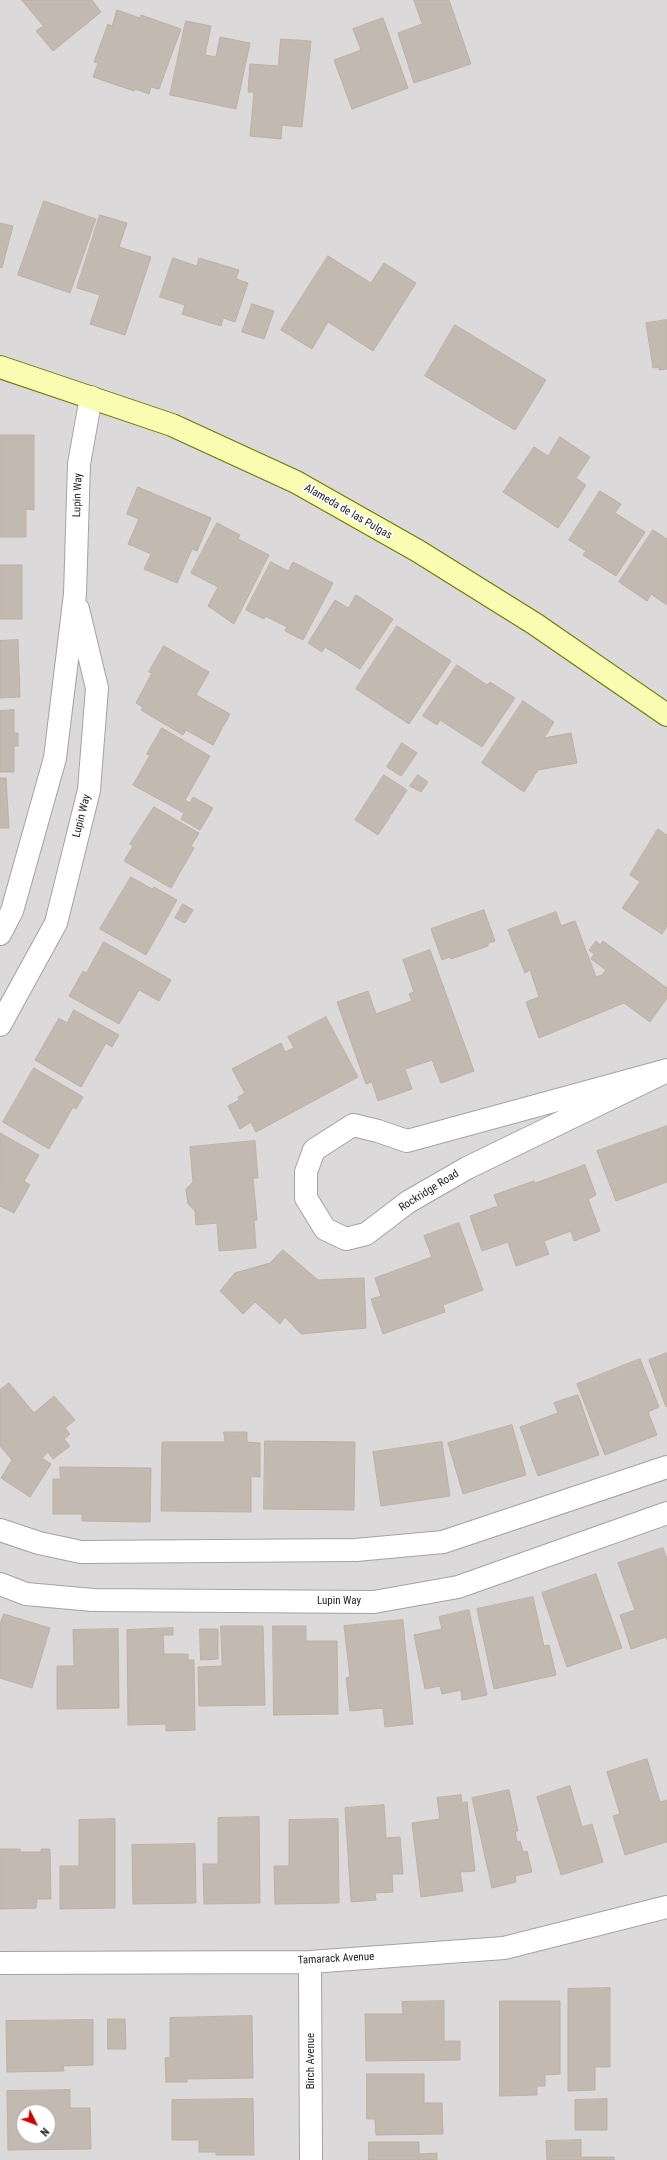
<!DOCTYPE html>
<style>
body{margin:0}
#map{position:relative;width:667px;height:2160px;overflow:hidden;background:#efeae1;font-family:"Roboto Condensed",sans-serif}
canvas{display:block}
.north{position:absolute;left:16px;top:2104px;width:40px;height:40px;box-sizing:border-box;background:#fff;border:1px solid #a4a4a4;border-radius:50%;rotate:132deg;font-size:11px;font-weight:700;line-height:16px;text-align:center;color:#1c1c1c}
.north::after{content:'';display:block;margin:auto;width:14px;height:18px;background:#c90002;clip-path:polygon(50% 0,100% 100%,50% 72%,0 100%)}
</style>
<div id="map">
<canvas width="667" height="2160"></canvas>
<div class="north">N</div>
</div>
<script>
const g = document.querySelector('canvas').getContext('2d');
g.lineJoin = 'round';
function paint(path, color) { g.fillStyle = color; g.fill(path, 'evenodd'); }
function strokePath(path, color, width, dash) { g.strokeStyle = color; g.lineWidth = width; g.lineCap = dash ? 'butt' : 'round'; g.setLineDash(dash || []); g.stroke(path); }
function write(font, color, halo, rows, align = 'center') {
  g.font = font + ' "Roboto Condensed",sans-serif'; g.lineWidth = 4; g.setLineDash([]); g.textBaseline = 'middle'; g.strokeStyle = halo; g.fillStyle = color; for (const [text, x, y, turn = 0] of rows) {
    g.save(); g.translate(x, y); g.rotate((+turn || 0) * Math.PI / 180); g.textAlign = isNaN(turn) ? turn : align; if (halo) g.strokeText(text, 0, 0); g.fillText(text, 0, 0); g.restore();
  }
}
paint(new Path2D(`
 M 0,0 L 667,0 L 667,2160 L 0,2160 ZM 24,2112 L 48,2112 L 48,2136 L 24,2136 Z`), '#dbd9d9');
const building = new Path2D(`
 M 22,0 L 92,0 L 101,12 L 53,51 L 36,31 L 43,26 Z
 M 414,0 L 449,0 L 471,64 L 414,83 L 398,33 L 422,24 Z
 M 117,10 L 140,18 L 141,15 L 181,29 L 159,89 L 151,87 L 149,94 L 135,89 L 134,91 L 93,77 L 98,63 L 94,62 L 108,24 L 112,26 Z
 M 383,18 L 408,88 L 352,109 L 334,60 L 361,50 L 353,29 Z
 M 186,21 L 211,26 L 205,55 L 216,57 L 220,37 L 250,43 L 236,109 L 170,95 Z
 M 281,39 L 311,41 L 302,127 L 282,125 L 281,139 L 250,136 L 254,92 L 248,92 L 250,64 L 278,66 Z
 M 44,201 L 96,219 L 70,293 L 18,275 Z
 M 100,215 L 127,223 L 119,247 L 151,257 L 125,335 L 90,324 L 100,295 L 77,288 Z
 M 0,223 L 13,226 L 2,268 L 0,267 Z
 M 328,256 L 371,283 L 384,263 L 416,283 L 373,351 L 328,322 L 312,349 L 281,330 Z
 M 173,258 L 197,266 L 199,258 L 239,270 L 236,279 L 248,283 L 235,322 L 223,318 L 221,326 L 182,314 L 185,305 L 160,297 Z
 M 252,304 L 274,311 L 264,339 L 242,332 Z
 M 667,320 L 667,369 L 659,370 L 659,367 L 653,368 L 646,323 Z
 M 455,325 L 546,380 L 515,430 L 425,376 Z
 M 0,435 L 34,435 L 34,510 L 26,509 L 26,537 L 0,537 Z
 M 560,437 L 590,457 L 576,478 L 586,485 L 558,528 L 503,492 L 534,447 L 548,456 Z
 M 138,487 L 211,518 L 197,551 L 192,549 L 177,583 L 144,569 L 151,554 L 128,544 L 139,519 L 127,514 Z
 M 600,491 L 621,504 L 615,513 L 645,532 L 616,576 L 583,555 L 586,551 L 569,540 Z
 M 217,523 L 240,535 L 238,539 L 269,555 L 234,624 L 208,606 L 218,587 L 191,573 Z
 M 653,530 L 667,539 L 667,605 L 651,594 L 647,601 L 619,582 Z
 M 271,562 L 288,571 L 293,562 L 333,583 L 303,640 L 285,631 L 287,627 L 265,616 L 264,619 L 246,610 Z
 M 0,565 L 22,565 L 22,619 L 0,619 Z
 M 356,595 L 393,619 L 360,669 L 325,647 L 322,652 L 308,643 L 335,600 L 348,608 Z
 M 397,626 L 451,661 L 409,724 L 356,689 Z
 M 18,640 L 20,697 L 0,698 L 0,641 Z
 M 164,646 L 209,672 L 196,695 L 230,714 L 213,745 L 186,730 L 183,735 L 141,710 L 143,707 L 136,703 L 152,673 L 149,672 Z
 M 457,665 L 487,685 L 490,682 L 515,698 L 482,747 L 440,720 L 437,725 L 423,716 Z
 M 523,701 L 554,722 L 544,738 L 571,733 L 577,763 L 538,770 L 524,792 L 482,763 Z
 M 14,710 L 14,733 L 18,733 L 18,746 L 14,746 L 14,772 L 0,772 L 0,711 Z
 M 162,728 L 210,756 L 185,800 L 190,803 L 193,797 L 213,808 L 200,830 L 181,819 L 184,813 L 133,785 L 150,755 L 147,754 Z
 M 402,743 L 417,753 L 401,776 L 387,767 Z
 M 384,775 L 407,790 L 378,835 L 355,820 Z
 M 418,775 L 428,782 L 421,792 L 410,786 Z
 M 0,778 L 6,778 L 9,828 L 0,828 Z
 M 154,807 L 199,833 L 191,846 L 194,848 L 171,888 L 124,861 L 133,846 L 130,844 Z
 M 658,829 L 667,835 L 667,926 L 662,934 L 622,908 L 640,882 L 630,875 Z
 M 131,877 L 152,889 L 154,887 L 177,900 L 146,955 L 100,929 Z
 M 183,904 L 193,910 L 185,923 L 175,918 Z
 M 484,910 L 495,941 L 488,943 L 488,946 L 451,959 L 450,957 L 442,960 L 431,929 Z
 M 556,912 L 561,926 L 575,921 L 596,977 L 602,975 L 606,970 L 591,959 L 594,954 L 589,950 L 596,941 L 600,945 L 603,941 L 667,988 L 667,998 L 650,1022 L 624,1003 L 539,1038 L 526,1002 L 539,997 L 530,970 L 525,973 L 508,930 Z
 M 104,942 L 171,980 L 159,1001 L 139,990 L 119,1024 L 69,996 L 83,971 L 86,973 Z
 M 430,950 L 474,1071 L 441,1083 L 432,1060 L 405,1069 L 412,1089 L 378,1101 L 372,1082 L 366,1084 L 337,1002 L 368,991 L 376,1014 L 412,1001 L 409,994 L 414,992 L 403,960 Z
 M 74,1010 L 119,1035 L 112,1047 L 106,1043 L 81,1087 L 35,1060 L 59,1018 L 67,1023 Z
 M 326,1017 L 358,1077 L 256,1132 L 251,1122 L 240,1129 L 228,1106 L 239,1100 L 238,1097 L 245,1093 L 232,1069 L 281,1043 L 285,1052 L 294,1048 L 288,1037 Z
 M 34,1068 L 83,1097 L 76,1109 L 73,1107 L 49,1149 L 3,1122 Z
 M 667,1126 L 667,1182 L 616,1201 L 597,1151 Z
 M 0,1133 L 39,1155 L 24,1181 L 30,1185 L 14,1213 L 0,1206 Z
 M 255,1141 L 258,1178 L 253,1178 L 257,1220 L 254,1220 L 256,1248 L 219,1251 L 217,1223 L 196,1225 L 195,1211 L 188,1204 L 186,1189 L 193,1182 L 190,1147 Z
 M 585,1165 L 596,1195 L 588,1199 L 600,1231 L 574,1241 L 571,1231 L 544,1241 L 549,1254 L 516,1266 L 508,1242 L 482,1251 L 470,1216 L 498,1206 L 494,1195 L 534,1181 L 535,1183 Z
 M 459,1223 L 483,1290 L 443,1305 L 445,1312 L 383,1334 L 371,1299 L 381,1296 L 375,1278 L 432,1257 L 424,1236 Z
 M 283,1250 L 318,1280 L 364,1278 L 366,1328 L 301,1334 L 285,1317 L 280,1324 L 255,1302 L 243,1314 L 220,1291 L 235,1273 L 270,1263 Z
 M 667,1353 L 667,1406 L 666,1407 L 649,1360 Z
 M 640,1359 L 659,1407 L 648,1412 L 657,1435 L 605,1455 L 577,1384 Z
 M 9,1383 L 34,1413 L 54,1396 L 75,1420 L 65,1428 L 70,1434 L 64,1439 L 70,1446 L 53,1459 L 48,1452 L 42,1458 L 51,1464 L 30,1497 L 1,1478 L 12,1460 L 0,1446 L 0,1390 Z
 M 578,1395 L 599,1455 L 538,1476 L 520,1427 L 558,1413 L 554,1403 Z
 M 512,1425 L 526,1475 L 463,1494 L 448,1443 Z
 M 224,1432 L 247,1432 L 247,1442 L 260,1443 L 260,1477 L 251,1476 L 251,1512 L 161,1511 L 162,1442 L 225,1442 Z
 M 265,1441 L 355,1442 L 354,1510 L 264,1509 Z
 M 442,1442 L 450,1496 L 381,1506 L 373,1452 Z
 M 60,1467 L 151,1468 L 150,1522 L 82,1521 L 82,1514 L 53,1514 L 53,1479 L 60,1479 Z
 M 663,1548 L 667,1559 L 667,1640 L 666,1637 L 631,1649 L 620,1615 L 635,1610 L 618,1563 Z
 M 596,1574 L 622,1648 L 567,1667 L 542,1593 Z
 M 533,1597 L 544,1646 L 549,1645 L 556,1675 L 494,1689 L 477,1609 Z
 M 469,1610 L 487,1695 L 462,1700 L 461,1690 L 442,1694 L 440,1686 L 425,1689 L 414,1635 L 442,1629 L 439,1617 Z
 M 4,1614 L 50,1628 L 32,1688 L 0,1678 L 0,1624 Z
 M 403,1620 L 413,1724 L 385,1727 L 383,1708 L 350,1711 L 346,1678 L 350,1677 L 344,1626 Z
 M 221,1626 L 263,1626 L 265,1705 L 199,1706 L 198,1667 L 222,1666 Z
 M 273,1626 L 306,1626 L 306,1641 L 337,1641 L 338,1714 L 274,1715 Z
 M 173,1628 L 173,1635 L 163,1635 L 164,1654 L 188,1654 L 188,1660 L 194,1660 L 195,1730 L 166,1731 L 166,1724 L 128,1725 L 127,1630 Z
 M 118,1629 L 119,1708 L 57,1709 L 57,1666 L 74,1666 L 73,1630 Z
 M 200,1629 L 218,1629 L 218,1659 L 201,1660 Z
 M 647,1759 L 660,1802 L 667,1800 L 667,1842 L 625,1855 L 613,1816 L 620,1814 L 607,1772 Z
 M 570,1786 L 582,1827 L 592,1824 L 603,1862 L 561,1875 L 537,1797 Z
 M 509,1790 L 518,1831 L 515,1831 L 517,1842 L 520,1841 L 523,1852 L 527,1851 L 532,1872 L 515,1876 L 516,1882 L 492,1888 L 472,1798 Z
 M 461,1795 L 462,1803 L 467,1802 L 475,1871 L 460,1872 L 463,1891 L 421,1897 L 412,1823 L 440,1819 L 437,1798 Z
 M 384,1805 L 386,1838 L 400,1837 L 403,1874 L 392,1874 L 393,1892 L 375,1893 L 376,1900 L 351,1902 L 345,1808 Z
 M 259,1817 L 260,1903 L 204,1904 L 203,1864 L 218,1864 L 218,1818 Z
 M 115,1819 L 115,1908 L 60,1909 L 60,1866 L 79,1866 L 79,1820 Z
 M 338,1819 L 339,1903 L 275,1904 L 274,1866 L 289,1866 L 289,1820 Z
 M 195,1844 L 196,1903 L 133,1904 L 132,1845 Z
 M 0,1849 L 20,1849 L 20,1852 L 41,1852 L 41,1849 L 50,1849 L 51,1899 L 37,1899 L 36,1908 L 0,1909 Z
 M 610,1988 L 610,2067 L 595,2067 L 595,2090 L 568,2091 L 568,1989 Z
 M 444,2001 L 444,2041 L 460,2041 L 460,2060 L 366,2061 L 365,2014 L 403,2014 L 402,2002 Z
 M 500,2001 L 560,2001 L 560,2074 L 545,2075 L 545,2086 L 537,2086 L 537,2095 L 500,2096 Z
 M 252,2016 L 253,2078 L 187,2079 L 187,2082 L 166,2082 L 165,2058 L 170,2057 L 170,2018 Z
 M 108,2019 L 125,2019 L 126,2049 L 108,2049 Z
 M 93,2020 L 93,2065 L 63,2066 L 64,2071 L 7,2072 L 6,2021 Z
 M 367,2074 L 424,2074 L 424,2103 L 442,2103 L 443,2134 L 376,2135 L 375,2119 L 367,2119 Z
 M 70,2090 L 70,2108 L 90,2108 L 91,2149 L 8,2150 L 7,2091 ZM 24,2112 L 48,2112 L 48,2136 L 24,2136 Z
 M 253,2099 L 254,2155 L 216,2155 L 216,2152 L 199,2152 L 199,2140 L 172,2140 L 172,2100 Z
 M 607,2099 L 607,2130 L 575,2130 L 575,2100 Z
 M 581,2140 L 581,2157 L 614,2157 L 614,2160 L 547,2160 L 546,2141 Z
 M 369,2142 L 419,2142 L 419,2154 L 437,2153 L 437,2160 L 369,2160 Z`);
paint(building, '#c2b9b1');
strokePath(building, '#c1b0a3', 1);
const street = new Path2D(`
 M 0,934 L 12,911 L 55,758 L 75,594 L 79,464 L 91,397
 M 0,1025 L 56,923 L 89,790 L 97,688 L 78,609
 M 667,1070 L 407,1141 L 378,1131 L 353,1125 L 314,1150 L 306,1172 L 306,1198 L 325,1229 L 346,1239 L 366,1234 L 408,1202 L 467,1168 L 667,1071
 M 0,1530 L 39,1543 L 81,1552 L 356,1550 L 443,1542 L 667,1467
 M 0,1584 L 26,1594 L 93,1600 L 374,1602 L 458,1587 L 667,1513
 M 310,1962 L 311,2160
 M 0,1963 L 310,1962 L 504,1948 L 667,1907`);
const secondary = new Path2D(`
 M 0,367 L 172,425 L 296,482 L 418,551 L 535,624 L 667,715`);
strokePath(street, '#a3a3a3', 24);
strokePath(secondary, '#6b7700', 24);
strokePath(street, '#fff', 22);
strokePath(secondary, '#fafdb1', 22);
write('11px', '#1c1c1c', '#fff', [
 ["Lupin Way",78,495,-88],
 ["Alameda de las Pulgas",348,512,30],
 ["Lupin Way",82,816,-76],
 ["Rockridge Road",429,1191,-32],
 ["Lupin Way",339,1601],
 ["Tamarack Avenue",336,1959,-3],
 ["Birch Avenue",311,2061,-90]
]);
</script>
